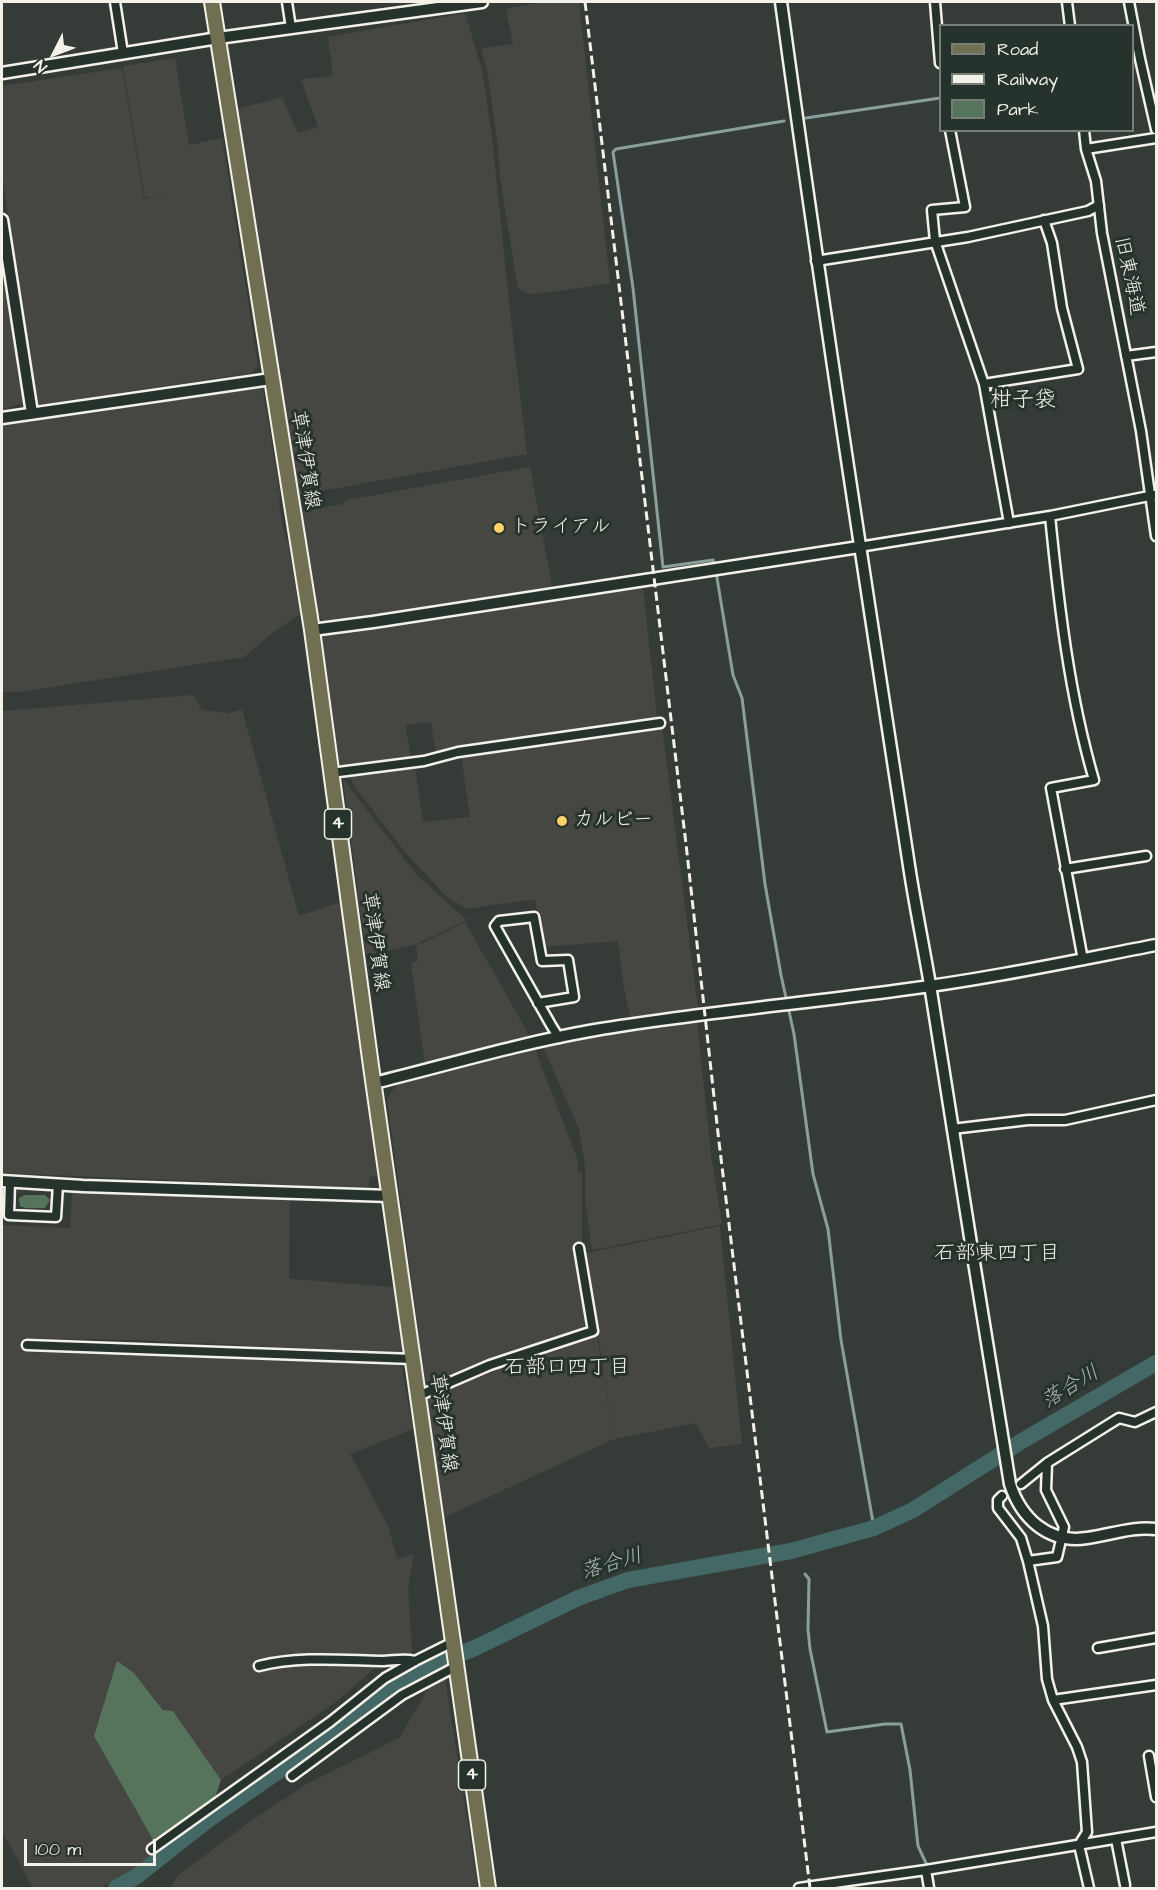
<!DOCTYPE html>
<meta charset="utf-8">
<style>
body{margin:0}
#map{position:relative;width:1158px;height:1890px;overflow:hidden;background:#353c37;font-family:"Architects Daughter",sans-serif}
canvas{display:block}
.frame{position:absolute;inset:0;border:3px solid #f4f1e8;pointer-events:none}
.legend{position:absolute;left:939px;top:24px;width:195px;height:108px;box-sizing:border-box;background:#26332d;border:2px solid #787f78;margin:0;padding:8px 10px;list-style:none;font-size:18px;color:#f4f1e8}
.legend li{display:flex;align-items:center;gap:12px;height:30px}
.legend b{width:30px;border:2px solid #787f78}
.north{position:absolute;left:24px;top:24px;width:60px;height:60px;-webkit-text-stroke:4px #26332d;paint-order:stroke;rotate:228deg;font-size:16px;font-weight:700;line-height:24px;text-align:center;color:#f4f1e8}
.north::after{content:'';display:block;margin:auto;width:21px;height:27px;background:#f4f1e8;clip-path:polygon(50% 0,100% 100%,50% 72%,0 100%)}
.scale{position:absolute;left:24px;top:1839px;width:132px;height:27px;box-sizing:border-box;border:3px solid #f4f1e8;border-top:0;padding-left:8px;font-size:18px;line-height:21px;white-space:nowrap;color:#f4f1e8;-webkit-text-stroke:4px #26332d;paint-order:stroke}
</style>
<div id="map">
<canvas width="1158" height="1890"></canvas>
<div class="frame"></div>
<ul class="legend">
<li><b style="height:8px;background:#706f52"></b>Road</li>
<li><b style="height:8px;background:#f4f1e8"></b>Railway</li>
<li><b style="height:16px;background:#56745c"></b>Park</li>
</ul>
<div class="north">N</div>
<div class="scale">100 m</div>
</div>
<script>
const g = document.querySelector('canvas').getContext('2d');
g.lineJoin = 'round';
function paint(path, color) { g.fillStyle = color; g.fill(path, 'evenodd'); }
function strokePath(path, color, width, dash) { g.strokeStyle = color; g.lineWidth = width; g.lineCap = dash ? 'butt' : 'round'; g.setLineDash(dash || []); g.stroke(path); }
function write(font, color, halo, rows, align = 'center') {
  g.font = font + ' "Architects Daughter","Klee One",sans-serif'; g.lineWidth = 6; g.setLineDash([]); g.textBaseline = 'middle'; g.strokeStyle = halo; g.fillStyle = color; for (const [text, x, y, turn = 0] of rows) {
    g.save(); g.translate(x, y); g.rotate((+turn || 0) * Math.PI / 180); g.textAlign = isNaN(turn) ? turn : align; if (halo) g.strokeText(text, 0, 0); g.fillText(text, 0, 0); g.restore();
  }
}
paint(new Path2D(`
 M 543,2 L 579,2 L 610,283 L 560,291 L 530,294 L 518,289 L 500,177 L 498,147 L 487,69 L 481,48 L 513,44 L 506,9 Z
 M 465,13 L 482,70 L 492,136 L 509,303 L 527,454 L 299,495 L 272,337 L 237,109 L 282,97 L 298,133 L 318,127 L 301,79 L 333,76 L 328,37 Z
 M 175,58 L 189,145 L 222,138 L 258,365 L 252,373 L 38,405 L 2,175 L 2,86 L 122,68 L 144,199 L 169,194 L 145,198 L 123,66 Z
 M 2,260 L 24,403 L 2,409 Z
 M 262,384 L 280,494 L 279,503 L 284,533 L 288,543 L 300,614 L 271,634 L 244,657 L 20,692 L 2,692 L 2,425 Z
 M 530,467 L 553,591 L 325,623 L 318,615 L 298,512 L 343,504 L 347,500 Z
 M 639,586 L 643,589 L 657,717 L 436,753 L 431,722 L 405,725 L 411,757 L 337,767 L 320,636 Z
 M 193,695 L 202,710 L 229,713 L 242,709 L 299,916 L 341,902 L 377,1176 L 369,1177 L 369,1188 L 2,1173 L 2,711 Z
 M 662,726 L 698,1009 L 631,1019 L 624,989 L 618,941 L 543,947 L 535,899 L 466,909 L 447,897 L 405,852 L 358,791 L 347,773 L 415,767 L 423,822 L 470,817 L 461,754 Z
 M 343,779 L 416,874 L 466,920 L 414,945 L 366,955 Z
 M 465,922 L 532,1040 L 425,1065 L 411,963 L 418,961 L 416,946 Z
 M 697,1020 L 711,1155 L 722,1224 L 592,1250 L 585,1198 L 585,1166 L 579,1129 L 543,1047 L 605,1033 Z
 M 535,1049 L 578,1161 L 578,1173 L 582,1173 L 582,1240 L 574,1247 L 585,1323 L 582,1330 L 430,1384 L 425,1380 L 387,1099 L 396,1085 Z
 M 72,1192 L 290,1197 L 289,1279 L 394,1287 L 403,1349 L 399,1353 L 137,1340 L 23,1338 L 27,1352 L 398,1364 L 402,1368 L 413,1429 L 350,1454 L 389,1528 L 396,1555 L 399,1559 L 414,1554 L 408,1587 L 412,1653 L 386,1657 L 287,1656 L 258,1661 L 260,1672 L 283,1666 L 377,1666 L 337,1701 L 221,1780 L 173,1711 L 164,1710 L 134,1673 L 117,1662 L 152,1838 L 151,1858 L 101,1888 L 33,1888 L 2,1831 L 2,1225 L 70,1228 Z
 M 720,1226 L 742,1444 L 709,1448 L 696,1423 L 614,1439 L 443,1518 L 427,1395 L 597,1335 L 613,1435 L 586,1253 Z
 M 445,1678 L 478,1888 L 171,1888 L 175,1878 L 255,1818 L 307,1784 L 400,1737 L 431,1684 Z`), '#464742');
paint(new Path2D(`
 M 25,1195 L 45,1195 L 50,1200 L 45,1208 L 26,1208 L 20,1206 L 19,1198 Z
 M 117,1661 L 134,1673 L 163,1710 L 173,1711 L 221,1780 L 215,1798 L 153,1842 L 152,1838 L 94,1736 Z`), '#56745c');
strokePath(new Path2D(`
 M 806,118 L 940,98
 M 714,565 L 713,560 L 663,567 L 633,288 L 613,152 L 616,149 L 784,121
 M 716,572 L 733,675 L 742,698 L 765,884 L 781,975 L 794,1034 L 813,1174 L 828,1229 L 841,1340 L 874,1528
 M 805,1574 L 809,1579 L 808,1629 L 810,1649 L 827,1732 L 885,1724 L 901,1724 L 910,1770 L 918,1846 L 932,1876 L 934,1888`), '#8a9f9a', 3);
strokePath(new Path2D(`
 M 116,1888 L 137,1876 L 208,1820 L 302,1755 L 408,1676 L 477,1647 L 578,1598 L 628,1580 L 791,1551 L 874,1528 L 913,1510 L 1022,1441 L 1156,1363`), '#436866', 16);
const minor = new Path2D(`
 M 115,2 L 123,53
 M 287,2 L 291,28
 M 935,2 L 940,63
 M 1067,2 L 1070,26
 M 1129,2 L 1140,59 L 1156,129
 M 950,130 L 965,207 L 932,210 L 935,241 L 984,384 L 1009,523
 M 1084,130 L 1086,149 L 1096,181 L 1102,233 L 1141,431 L 1156,536
 M 1086,149 L 1156,138
 M 816,261 L 968,237 L 1088,211 L 1099,205
 M 1126,356 L 1156,352
 M 984,384 L 1078,369 L 1062,308 L 1052,243 L 1044,220
 M 1050,516 C 1059,605 1069,694 1094,780 L 1051,788 L 1083,960
 M 859,547 L 1050,516 L 1154,495
 M 331,773 L 424,761 L 458,752 L 660,723
 M 1065,869 L 1146,856
 M 538,1003 L 574,997 L 568,960 L 542,961 L 534,917 L 499,921 L 495,926 L 551,1025 L 559,1038
 M 952,1129 L 1028,1120 L 1065,1120 L 1156,1100
 M 10,1181 L 9,1215 L 56,1217 L 58,1184
 M 27,1345 L 413,1359
 M 418,1396 L 490,1365 L 593,1331 L 579,1248
 M 1021,1484 L 1047,1463
 M 1002,1496 L 998,1500 L 998,1508 L 1021,1538 L 1028,1561
 M 1098,1648 L 1156,1638
 M 259,1666 C 299,1656 340,1660 382,1661 C 393,1661 403,1658 415,1661
 M 1053,1700 L 1156,1685
 M 1149,1756 L 1156,1797
 M 292,1776 L 402,1695 L 457,1666
 M 1116,1839 L 1125,1885
 M 152,1849 L 330,1722 L 385,1678 L 415,1661 L 453,1642
 M 926,1870 L 929,1888
 M 799,1888 L 926,1870 L 1156,1832
 M 1089,1888 L 1079,1845 L 1087,1832 L 1082,1762 L 1077,1747 L 1053,1700 L 1047,1679 L 1043,1626 L 1028,1561 L 1057,1557 L 1064,1527 L 1046,1490 L 1047,1463 L 1119,1418 L 1135,1422 L 1156,1412`);
const tertiary = new Path2D(`
 M 781,2 C 820,288 864,573 908,859 C 914,901 923,943 930,985 C 957,1151 982,1318 1010,1484 C 1021,1518 1048,1544 1087,1538 C 1110,1535 1133,1526 1156,1529
 M 2,73 L 218,38 L 482,2
 M 2,220 L 32,413
 M 2,418 L 271,379
 M 312,630 L 373,622 L 859,547
 M 374,1083 C 447,1065 520,1043 595,1030 C 696,1013 799,1004 901,990 C 987,979 1072,961 1156,945
 M 2,1181 L 83,1186 L 390,1196`);
const primary = new Path2D(`
 M 212,2 L 312,630 L 371,1066 L 488,1888`);
strokePath(minor, '#f4f1e8', 13);
strokePath(tertiary, '#f4f1e8', 15);
strokePath(primary, '#f4f1e8', 18);
strokePath(minor, '#26332d', 8);
strokePath(tertiary, '#26332d', 10);
strokePath(primary, '#706f52', 14);
strokePath(new Path2D(`
 M 585,2 L 686,844 L 719,1142 L 810,1888`), '#f4f1e8', 3, [9, 4.5]);
for (const [x, y, r, color] of [
 [499,528,6,"#ffd166"],
 [562,821,6,"#ffd166"]
]) { const dot = new Path2D(); dot.arc(x, y, r, 0, 2 * Math.PI); g.fillStyle = color; g.fill(dot); strokePath(dot, '#26332d', 2); }
for (const [x, y, w] of [
 [338,824,27],
 [472,1775,27]
]) { const box = new Path2D(); box.roundRect(x - w / 2, y - 15, w, 30, 4.5); g.fillStyle = '#26332d'; g.fill(box); strokePath(box, '#f4f1e8', 1.5); }
write('bold 18px', '#f4f1e8', null, [
 ["4",338,824],
 ["4",472,1775]
]);
write('20px', '#f4f1e8', '#26332d', [
 ["旧東海道",1128,276,78],
 ["草津伊賀線",304,460,81],
 ["草津伊賀線",374,942,82],
 ["草津伊賀線",442,1423,82]
]);
write('20px', '#f4f1e8', '#26332d', [
 ["トライアル",511,528],
 ["カルビー",574,821]
], 'left');
write('21px', '#f4f1e8', '#26332d', [
 ["石部東四丁目",997,1255],
 ["石部口四丁目",567,1369]
]);
write('italic 21px', '#adbab4', '#26332d', [
 ["落合川",1071,1388,-31],
 ["落合川",612,1565,-16]
]);
write('22px', '#f4f1e8', '#26332d', [
 ["柑子袋",1023,401]
]);
</script>
